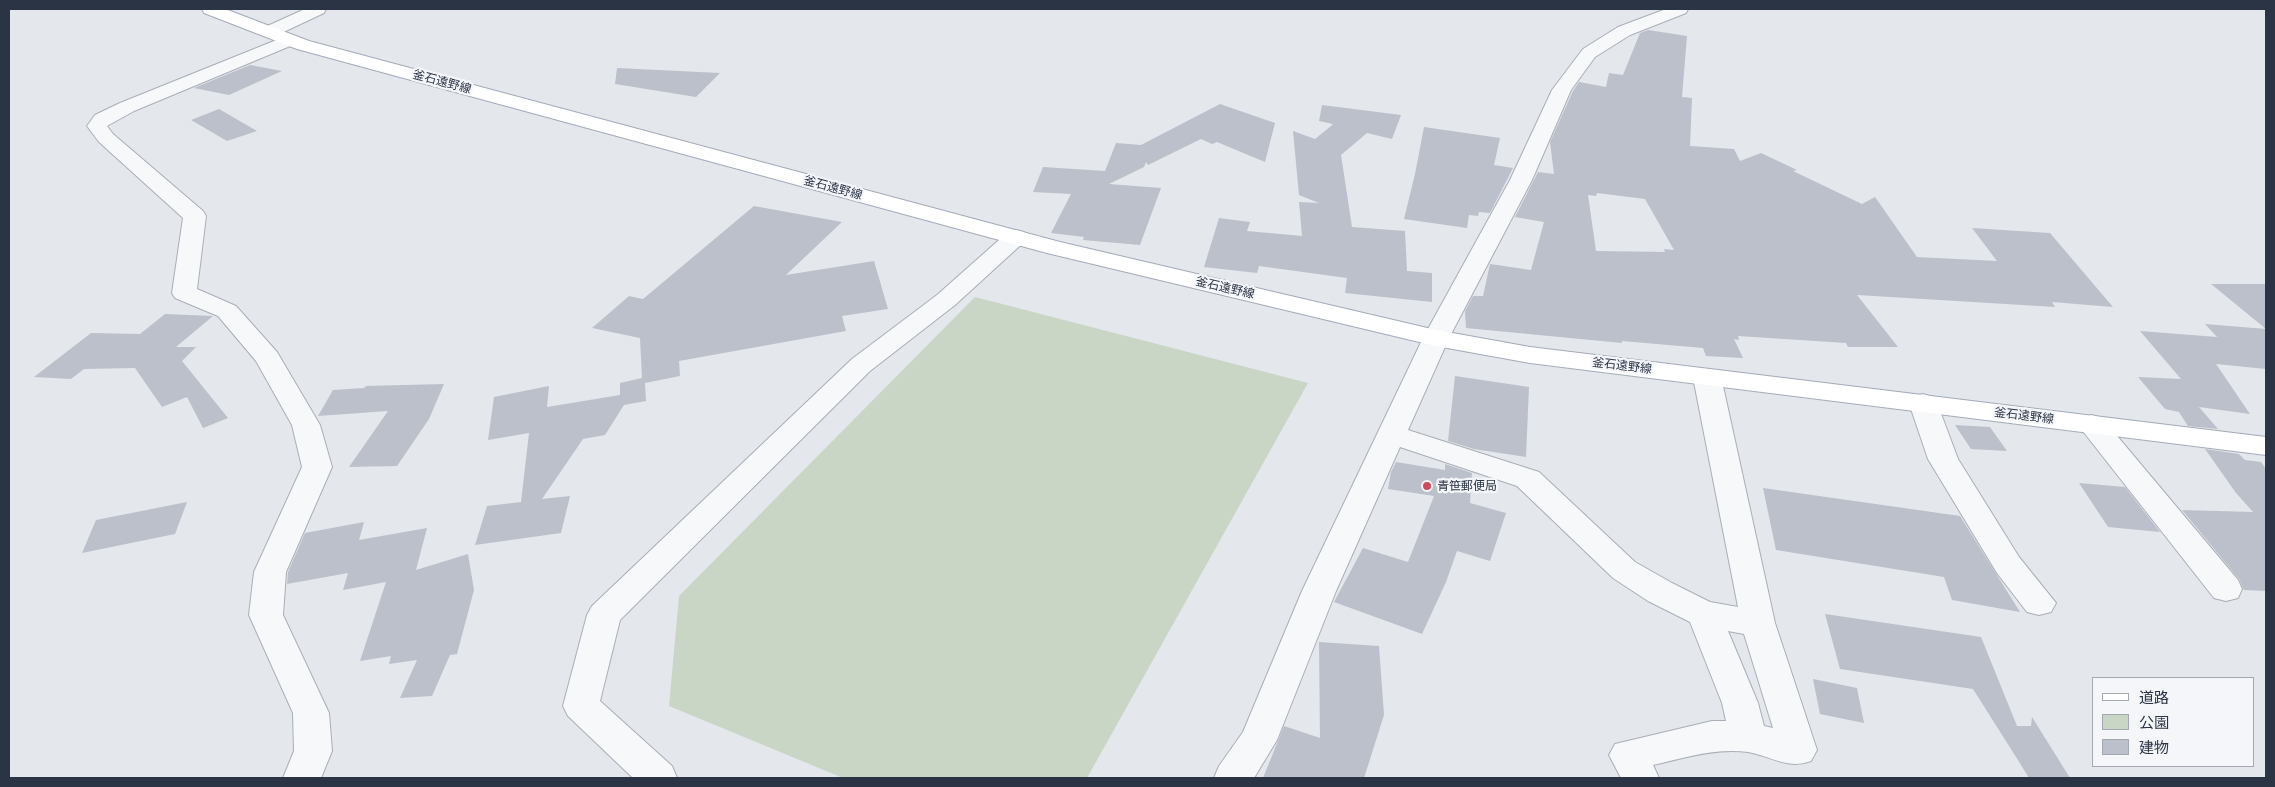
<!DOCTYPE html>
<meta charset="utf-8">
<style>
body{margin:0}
#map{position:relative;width:2275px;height:787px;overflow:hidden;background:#e4e7ec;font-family:Quicksand,"Noto Sans JP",sans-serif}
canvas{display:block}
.frame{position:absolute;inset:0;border:10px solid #2b3445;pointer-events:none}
.legend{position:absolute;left:2092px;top:677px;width:162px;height:90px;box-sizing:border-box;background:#f4f6f9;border:1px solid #a4a8b1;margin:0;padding:6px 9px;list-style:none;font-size:15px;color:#2b3445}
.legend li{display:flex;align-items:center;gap:10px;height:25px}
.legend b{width:25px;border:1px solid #a4a8b1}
</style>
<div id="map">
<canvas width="2275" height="787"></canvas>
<div class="frame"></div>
<ul class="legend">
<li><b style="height:6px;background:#fff"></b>道路</li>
<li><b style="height:14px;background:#c9d6c5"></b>公園</li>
<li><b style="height:14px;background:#bbc0ca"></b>建物</li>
</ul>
</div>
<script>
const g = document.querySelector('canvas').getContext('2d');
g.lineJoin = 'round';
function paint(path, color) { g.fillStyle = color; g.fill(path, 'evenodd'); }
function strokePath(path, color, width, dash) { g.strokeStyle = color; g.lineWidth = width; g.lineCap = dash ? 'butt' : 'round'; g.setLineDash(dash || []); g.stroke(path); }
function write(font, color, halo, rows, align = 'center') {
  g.font = font + ' Quicksand,"Noto Sans JP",sans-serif'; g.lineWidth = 4.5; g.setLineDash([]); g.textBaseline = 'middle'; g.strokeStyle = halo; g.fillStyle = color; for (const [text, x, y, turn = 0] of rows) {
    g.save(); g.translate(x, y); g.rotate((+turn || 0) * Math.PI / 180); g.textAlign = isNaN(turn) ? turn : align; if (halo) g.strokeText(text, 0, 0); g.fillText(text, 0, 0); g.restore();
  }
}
paint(new Path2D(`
 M 975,297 L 1308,383 L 1087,778 L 843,778 L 669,706 L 679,596 Z`), '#c9d6c5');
paint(new Path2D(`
 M 1648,30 L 1687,36 L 1682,97 L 1692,98 L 1690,146 L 1734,149 L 1740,161 L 1761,153 L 1797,170 L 1793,171 L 1862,204 L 1875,197 L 1917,257 L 1997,261 L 1972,228 L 2050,233 L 2113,307 L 2052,302 L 2055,307 L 1857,295 L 1898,347 L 1848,347 L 1846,343 L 1738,336 L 1739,340 L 1734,339 L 1743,358 L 1706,356 L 1703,348 L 1622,341 L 1622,343 L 1466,328 L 1465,311 L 1473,296 L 1483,296 L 1490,264 L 1531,270 L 1544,222 L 1515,217 L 1538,172 L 1554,174 L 1550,142 L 1573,91 L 1579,82 L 1606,87 L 1609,73 L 1623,75 L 1640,33 ZM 1597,193 L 1645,199 L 1674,250 L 1664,249 L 1665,252 L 1596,251 L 1588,195 L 1596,196 Z
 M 250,65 L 282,71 L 229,95 L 194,88 Z
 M 617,68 L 720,73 L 696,97 L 615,84 Z
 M 1220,104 L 1275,123 L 1265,162 L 1217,142 L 1212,144 L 1201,139 L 1148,165 L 1146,162 L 1144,167 L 1109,184 L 1161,188 L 1140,245 L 1083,240 L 1084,237 L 1051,233 L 1071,194 L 1033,192 L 1043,167 L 1105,171 L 1116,143 L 1141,145 Z
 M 1322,105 L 1401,115 L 1392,139 L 1367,133 L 1341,155 L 1352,227 L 1405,231 L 1407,271 L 1432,273 L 1432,302 L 1345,293 L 1347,278 L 1259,266 L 1257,273 L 1204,267 L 1219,218 L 1250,222 L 1247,231 L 1302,236 L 1299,202 L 1319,203 L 1299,195 L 1293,131 L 1315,139 L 1331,126 L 1333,124 L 1319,121 Z
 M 219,109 L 257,131 L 227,141 L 191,120 Z
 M 1424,127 L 1500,138 L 1494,165 L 1513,168 L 1490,213 L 1479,212 L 1478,216 L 1469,215 L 1467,228 L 1404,219 L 1415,174 Z
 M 754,206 L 842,222 L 786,275 L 874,261 L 888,309 L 842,316 L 846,331 L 679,361 L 680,376 L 645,383 L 646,401 L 624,405 L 605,435 L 583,439 L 542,499 L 570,496 L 561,533 L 475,545 L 487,506 L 521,502 L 529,433 L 488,440 L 494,397 L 549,386 L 547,407 L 620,395 L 620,383 L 642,378 L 640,338 L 592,328 L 629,296 L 643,299 Z
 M 2211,284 L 2266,284 L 2266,369 L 2216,364 L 2250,414 L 2199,407 L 2218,429 L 2188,426 L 2179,412 L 2165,409 L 2138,377 L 2181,379 L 2140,331 L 2217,337 L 2205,324 L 2266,329 Z
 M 165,314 L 213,316 L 176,347 L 196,347 L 182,361 L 228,418 L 203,428 L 187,397 L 162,407 L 135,368 L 84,369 L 71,379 L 34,377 L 91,333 L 140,334 Z
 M 1455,376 L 1529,387 L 1526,457 L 1474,449 L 1448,441 Z
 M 444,384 L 429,419 L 397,466 L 349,467 L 388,411 L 318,416 L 333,390 L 364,388 L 366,386 Z
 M 1955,425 L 1990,427 L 2007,451 L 1971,449 Z
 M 2205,449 L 2239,454 L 2245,460 L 2261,462 L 2266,469 L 2266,591 L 2244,590 L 2239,579 L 2182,510 L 2253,512 L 2236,493 Z
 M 1396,462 L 1445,470 L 1445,464 L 1472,473 L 1470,503 L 1506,513 L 1490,561 L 1457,551 L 1446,582 L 1422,634 L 1334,602 L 1363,548 L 1408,562 L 1434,496 L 1388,489 L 1391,472 Z
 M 2079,483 L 2125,487 L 2160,532 L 2108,527 Z
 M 1763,488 L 1960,516 L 2020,612 L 1952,600 L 1944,577 L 1776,550 Z
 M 187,502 L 175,534 L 82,553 L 96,520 Z
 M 364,522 L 359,540 L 427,528 L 416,570 L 468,554 L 474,590 L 457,654 L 450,655 L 432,696 L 400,698 L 417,660 L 389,664 L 391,656 L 360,661 L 386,582 L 343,590 L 348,573 L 287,584 L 288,572 L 305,533 Z
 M 1825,614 L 1981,637 L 2017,726 L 2031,726 L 2032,717 L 2070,778 L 2029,778 L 2016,757 L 2022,756 L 2016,757 L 1973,689 L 1840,669 Z
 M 1319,642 L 1379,646 L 1384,715 L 1364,778 L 1263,778 L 1284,726 L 1320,738 Z
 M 1813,679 L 1857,688 L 1864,723 L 1820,714 Z`), '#bbc0ca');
const minor = new Path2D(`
 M 305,9 L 326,9 L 324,13 L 275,36 L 263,36 L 260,32 L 263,28 Z
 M 1666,9 L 1688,9 L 1686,13 L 1630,35 L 1595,57 L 1571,90 L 1532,180 L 1449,338 L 1408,430 L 1539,472 L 1635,562 L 1672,583 L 1710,602 L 1738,607 L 1693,377 L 1697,371 L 1707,369 L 1717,371 L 1721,377 L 1775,623 L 1817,750 L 1811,761 C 1787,770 1772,756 1748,752 C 1715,748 1684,758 1653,765 L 1659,778 L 1621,778 L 1609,755 L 1615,744 L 1712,721 L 1726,721 L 1722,703 L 1690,622 L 1648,601 L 1613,578 L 1517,486 L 1400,447 L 1336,591 L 1277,740 L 1254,778 L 1214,778 L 1219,766 L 1243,732 L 1302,591 L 1423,338 L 1510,180 L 1552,90 L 1583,49 L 1618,27 ZM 1728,631 L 1744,634 L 1773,728 L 1764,726 L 1758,703 Z
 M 289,35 L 295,36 L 298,40 L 295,44 L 134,111 L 107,126 L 113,134 L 203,211 L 206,216 L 197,289 L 236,306 L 277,352 L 320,425 L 332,467 L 286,572 L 283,615 L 329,713 L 332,751 L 321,778 L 283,778 L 294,751 L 293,713 L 249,615 L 254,572 L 302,467 L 292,425 L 256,361 L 218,316 L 175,298 L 172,293 L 183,218 L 99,142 L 87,126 L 95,115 L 120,103 Z
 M 1016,230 L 1024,232 L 1028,237 L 1024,242 L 955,305 L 870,371 L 620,620 L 600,701 L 672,766 L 677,778 L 633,778 L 568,716 L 563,706 L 587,615 L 592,606 L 852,359 L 937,295 L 1008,232 Z
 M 1923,394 L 1933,397 L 1937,403 L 1958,459 L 2019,557 L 2056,603 L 2051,612 L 2039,615 L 2027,612 L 1997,573 L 1928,459 L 1909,403 L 1913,397 Z
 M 2092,415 L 2102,418 L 2238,580 L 2242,589 L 2238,598 L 2226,601 L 2214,598 L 2082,430 L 2078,424 L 2082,418 Z`);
const major = new Path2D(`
 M 202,9 L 225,9 L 309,41 L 1060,242 L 1436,330 L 1530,347 L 2266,437 L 2266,455 L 1530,363 L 1436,346 L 1047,253 L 297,49 L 204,13 Z`);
strokePath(minor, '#a9aeb7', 2);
strokePath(major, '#a3abb8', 2);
paint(minor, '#f7f8fa');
paint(major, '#fff');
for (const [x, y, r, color] of [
 [1427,486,5,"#d1495b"]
]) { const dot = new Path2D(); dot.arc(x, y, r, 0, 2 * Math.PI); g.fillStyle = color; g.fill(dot); strokePath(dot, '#f4f6f9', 2); }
write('12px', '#2b3445', '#f4f6f9', [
 ["釜石遠野線",442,82,15],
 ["釜石遠野線",833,188,15],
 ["釜石遠野線",1225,288,13],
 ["釜石遠野線",1622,366,7],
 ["釜石遠野線",2024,416,7]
]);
write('12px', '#2b3445', '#f4f6f9', [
 ["青笹郵便局",1437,486]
], 'left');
</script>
